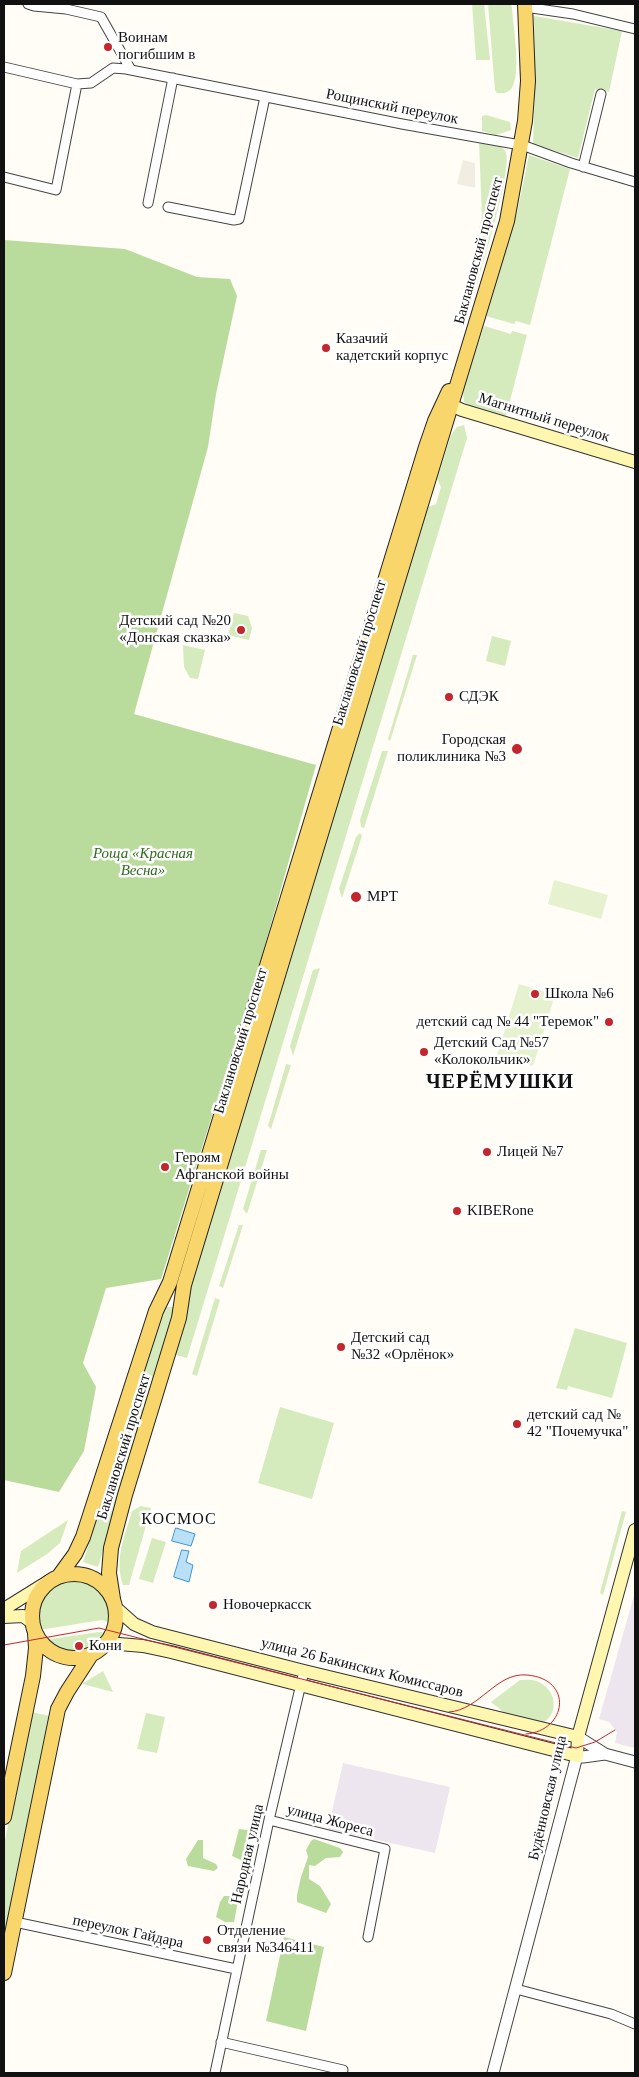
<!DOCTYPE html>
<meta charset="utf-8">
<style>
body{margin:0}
#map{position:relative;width:639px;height:2077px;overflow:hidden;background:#fffdf5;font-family:Georgia,serif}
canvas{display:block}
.frame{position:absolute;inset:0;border:5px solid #111;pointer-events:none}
</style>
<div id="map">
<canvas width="639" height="2077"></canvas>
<div class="frame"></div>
</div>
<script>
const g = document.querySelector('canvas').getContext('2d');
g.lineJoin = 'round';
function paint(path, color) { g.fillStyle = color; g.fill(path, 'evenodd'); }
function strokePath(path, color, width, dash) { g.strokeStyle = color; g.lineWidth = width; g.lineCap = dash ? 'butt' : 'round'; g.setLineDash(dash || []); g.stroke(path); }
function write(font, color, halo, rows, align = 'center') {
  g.font = font + ' Georgia,serif'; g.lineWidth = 5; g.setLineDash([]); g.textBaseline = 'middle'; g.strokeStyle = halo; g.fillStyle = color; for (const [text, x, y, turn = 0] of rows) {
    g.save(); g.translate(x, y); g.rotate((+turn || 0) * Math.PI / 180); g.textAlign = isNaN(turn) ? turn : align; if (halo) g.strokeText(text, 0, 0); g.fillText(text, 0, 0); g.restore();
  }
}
paint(new Path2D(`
 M 635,1592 L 635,1748 L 615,1743 L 617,1732 L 609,1722 L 599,1719 Z
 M 343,1763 L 450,1787 L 435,1853 L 328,1829 Z`), '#eee6ef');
paint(new Path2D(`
 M 472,4 L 484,4 L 490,60 L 476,60 Z
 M 488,4 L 511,4 L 512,8 C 513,26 522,75 511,89 C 507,93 503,94 497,93 L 495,90 Z
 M 534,16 L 622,31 L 609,92 L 595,89 L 578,158 L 533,144 L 535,84 Z
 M 486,115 L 510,122 L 511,130 L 496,135 L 482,131 L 482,116 Z
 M 479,142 C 490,143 501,142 506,153 C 512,171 480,274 473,297 L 465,295 L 482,216 Z
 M 529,155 L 570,169 L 530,325 L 516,321 L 514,324 L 486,316 L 517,213 Z
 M 484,326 L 511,334 L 512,331 L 527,335 L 506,416 L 473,408 L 464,402 L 463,390 Z
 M 464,425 L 467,438 L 187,1358 L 173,1354 L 188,1290 L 295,947 L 341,789 L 428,507 L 436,504 L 441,487 L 437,479 L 451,435 L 457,427 Z
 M 234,613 L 248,616 L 252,628 L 249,640 L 228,635 Z
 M 492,636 L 511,641 L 505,666 L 486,661 Z
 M 183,645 L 205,650 L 198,679 L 190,678 L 184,667 Z
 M 413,655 L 417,655 L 390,741 L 388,739 Z
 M 382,751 L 388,751 L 364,828 L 361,827 L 360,820 Z
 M 360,833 L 362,836 L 342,898 L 339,889 L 356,837 Z
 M 320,968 L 293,1056 L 290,1046 L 313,970 Z
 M 286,1064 L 291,1065 L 271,1129 L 268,1126 Z
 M 261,1150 L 267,1150 L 247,1214 L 243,1209 Z
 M 239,1225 L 243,1225 L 223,1288 L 219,1286 Z
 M 215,1298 L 220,1300 L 197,1376 L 192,1374 Z
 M 165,1307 L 172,1307 L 174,1310 L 124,1483 L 98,1567 L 83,1562 Z
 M 575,1328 L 627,1343 L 612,1398 L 568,1386 L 567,1390 L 556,1388 Z
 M 280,1407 L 334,1423 L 312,1499 L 258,1483 Z
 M 141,1506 L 151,1508 L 129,1585 L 123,1585 C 114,1559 125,1536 132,1511 Z
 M 622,1511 L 626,1512 L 603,1595 L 600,1593 Z
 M 68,1520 L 60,1543 L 47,1554 L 17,1573 L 21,1551 Z
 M 152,1538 L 166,1542 L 153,1583 L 139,1579 Z
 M 74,1578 C 101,1583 112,1596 112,1623 L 102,1620 L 39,1630 C 33,1601 44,1584 74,1578 Z
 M 99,1632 L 108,1633 C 91,1660 66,1660 44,1640 Z
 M 103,1671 L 113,1692 L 82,1684 Z
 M 520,1680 C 524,1680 531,1679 536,1681 C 555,1687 561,1712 543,1723 L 507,1715 L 491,1702 Z
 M 31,1712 L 54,1717 L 4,1950 L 4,1845 Z
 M 146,1713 L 165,1717 L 157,1753 L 137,1749 Z`), '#d5ebbd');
paint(new Path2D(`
 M 4,240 L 125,249 L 197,277 L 230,279 L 237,296 L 216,394 L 208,447 L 134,714 L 316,765 L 263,952 L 161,1279 L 106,1288 L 83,1363 L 96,1387 L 84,1451 L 59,1492 L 4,1480 Z
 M 239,1829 L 247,1830 L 251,1835 L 248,1856 L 243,1861 L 232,1856 Z
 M 314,1839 L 340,1848 L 343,1852 L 340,1857 L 326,1858 L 315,1866 L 309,1865 L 309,1879 L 320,1886 L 331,1904 L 326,1913 L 297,1902 L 297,1895 L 301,1877 L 308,1857 L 306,1850 L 311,1841 Z
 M 198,1840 L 203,1840 L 203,1858 L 216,1864 L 218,1868 L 214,1871 L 188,1866 L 186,1859 Z
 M 224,1896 L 230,1896 L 238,1901 L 234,1922 L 225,1922 L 216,1917 L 220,1902 Z
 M 284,1937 L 324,1947 L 306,2031 L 266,2021 Z`), '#b9dc9c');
paint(new Path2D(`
 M 554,880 L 608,895 L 601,919 L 548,904 Z
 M 519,984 L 555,995 L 533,1066 L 497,1055 Z`), '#e6f2cf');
paint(new Path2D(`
 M 463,160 L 475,163 L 475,188 L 457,184 Z`), '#f1ede2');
const water = new Path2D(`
 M 176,1528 L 195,1534 L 191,1546 L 172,1541 Z
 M 182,1550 L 189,1551 L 186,1562 L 193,1565 L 189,1582 L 174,1577 Z`);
paint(water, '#b9e0f7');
strokePath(water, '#3f96cf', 1);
const minor = new Path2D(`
 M 28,4 L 34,6 L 66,9 L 101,17 L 131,70
 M 525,7 L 573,14 L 635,29
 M 4,67 L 77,84 L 91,83 L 113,68 L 126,69 L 402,124 L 515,144
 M 522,145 L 571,163 L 635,182
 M 583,167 L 601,94
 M 4,177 L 56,190 L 77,84
 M 148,203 L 173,78
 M 168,207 L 234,220 L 239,219 L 265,97
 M 269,1820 L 385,1849 L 368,1937
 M 15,1922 L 236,1969
 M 516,1989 L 611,2014 L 635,2024
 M 221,2042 L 343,2070
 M 215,2073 L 269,1820 L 304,1671`);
const tertiary = new Path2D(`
 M 578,1737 L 605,1754 L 635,1762
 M 493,2073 L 577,1756 L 583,1757 L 605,1754`);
const secondary = new Path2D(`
 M 444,402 L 462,410 L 635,462
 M 115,1607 L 134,1624 L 152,1632 L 304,1671 L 578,1737
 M 4,1609 L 49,1581
 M 4,1617 L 23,1616 L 33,1623
 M 107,1643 L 143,1646 L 171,1652 L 577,1756 L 578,1737 L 635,1530`);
const primary = new Path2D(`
 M32 1616a42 42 0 1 1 84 0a42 42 0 1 1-84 0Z
 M 59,1576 L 75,1554 L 83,1537 L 156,1311 L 170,1282 L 426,447 L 435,421 L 449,391
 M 113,1599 L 109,1573 L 111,1548 L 125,1495 L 179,1318 L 184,1285 L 507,221 L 525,121 L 528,81 L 525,4
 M 4,1817 L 33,1676 L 36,1648 L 35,1633
 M 4,1973 L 58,1709 L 67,1692 L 91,1655`);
strokePath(minor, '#444', 11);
strokePath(tertiary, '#444', 13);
strokePath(secondary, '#333', 14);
strokePath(primary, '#222', 16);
strokePath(minor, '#fff', 9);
strokePath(tertiary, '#fff', 11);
strokePath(secondary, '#fff6b0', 12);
strokePath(primary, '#f9d66b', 14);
strokePath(new Path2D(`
 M 4,1645 L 99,1628 L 576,1748 L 595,1742 L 615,1730
 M 449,1712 C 480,1710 496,1672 527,1675 C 574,1679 567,1731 526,1734`), '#c4262e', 1);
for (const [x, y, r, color] of [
 [108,47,5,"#c4262e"],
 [326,348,5,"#c4262e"],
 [241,630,5,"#c4262e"],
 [449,697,5,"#c4262e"],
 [517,749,6,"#c4262e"],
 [356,897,6,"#c4262e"],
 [535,994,5,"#c4262e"],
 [609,1022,5,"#c4262e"],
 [424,1052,5,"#c4262e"],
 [487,1152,5,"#c4262e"],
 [165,1167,5,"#c4262e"],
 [457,1211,5,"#c4262e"],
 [341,1347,5,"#c4262e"],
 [517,1424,5,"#c4262e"],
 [213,1605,5,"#c4262e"],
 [79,1646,5,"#c4262e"],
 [207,1940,5,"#c4262e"]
]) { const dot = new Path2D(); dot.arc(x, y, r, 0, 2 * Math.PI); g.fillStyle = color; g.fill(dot); strokePath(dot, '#fff', 2); }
write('15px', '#111', '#fff', [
 ["Воинам",118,38],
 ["погибшим в",118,55],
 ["Казачий",336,339],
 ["кадетский корпус",336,356],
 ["Детский сад №20",231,621,"right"],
 ["«Донская сказка»",231,638,"right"],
 ["СДЭК",459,697],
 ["Городская",506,740,"right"],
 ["поликлиника №3",506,757,"right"],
 ["МРТ",367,897],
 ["Школа №6",545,994],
 ["детский сад № 44 \"Теремок\"",599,1022,"right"],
 ["Детский Сад №57",434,1043],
 ["«Колокольчик»",434,1060],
 ["Лицей №7",497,1152],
 ["Героям",175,1158],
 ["Афганской войны",175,1175],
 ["KIBERone",467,1211],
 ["Детский сад",351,1338],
 ["№32 «Орлёнок»",351,1355],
 ["детский сад №",527,1415],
 ["42 \"Почемучка\"",527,1432],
 ["Новочеркасск",223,1605],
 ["Кони",89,1646],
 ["Отделение",217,1931],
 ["связи №346411",217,1948]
], 'left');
write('15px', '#111', '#fff', [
 ["Рощинский переулок",392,107,11],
 ["Баклановский проспект",479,251,-75],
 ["Магнитный переулок",544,418,17],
 ["Баклановский проспект",360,653,-73],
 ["Баклановский проспект",241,1041,-73],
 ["Баклановский проспект",124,1447,-73],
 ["улица 26 Бакинских Комиссаров",362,1668,14],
 ["Будённовская улица",548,1798,-77],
 ["улица Жореса",330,1821,15],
 ["Народная улица",248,1854,-77],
 ["переулок Гайдара",128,1932,12]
]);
write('italic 15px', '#2f6b1f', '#fff', [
 ["Роща «Красная",143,854],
 ["Весна»",143,871]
]);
g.letterSpacing = '1px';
write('16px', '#111', '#fff', [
 ["КОСМОС",179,1520]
]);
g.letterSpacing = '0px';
g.letterSpacing = '1px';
write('bold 20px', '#111', '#fff', [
 ["ЧЕРЁМУШКИ",500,1083]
]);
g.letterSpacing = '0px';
</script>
